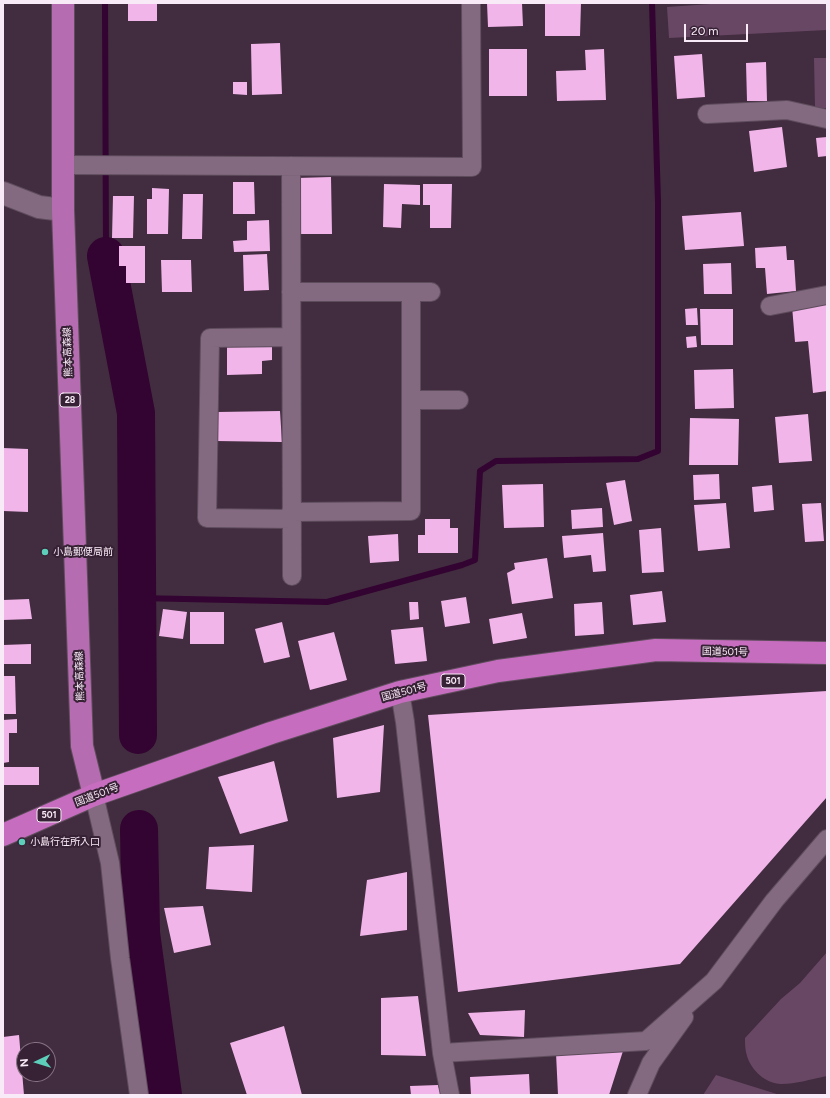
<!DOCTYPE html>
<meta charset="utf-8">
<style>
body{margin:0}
#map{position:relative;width:830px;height:1098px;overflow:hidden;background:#422c3f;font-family:Figtree,sans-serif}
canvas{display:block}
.frame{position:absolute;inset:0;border:4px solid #f9eaf7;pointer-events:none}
.north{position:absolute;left:16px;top:1042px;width:40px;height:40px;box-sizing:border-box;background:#372235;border:1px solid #857283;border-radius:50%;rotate:266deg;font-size:11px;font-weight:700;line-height:16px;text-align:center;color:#f9eaf7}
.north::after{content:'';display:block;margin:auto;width:14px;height:18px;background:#5cceba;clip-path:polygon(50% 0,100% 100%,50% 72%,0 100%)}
.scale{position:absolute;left:684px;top:24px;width:64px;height:18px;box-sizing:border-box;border:2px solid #f9eaf7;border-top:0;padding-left:5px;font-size:12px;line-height:14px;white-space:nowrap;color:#f9eaf7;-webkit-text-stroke:3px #372235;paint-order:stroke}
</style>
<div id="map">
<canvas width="830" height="1098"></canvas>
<div class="frame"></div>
<div class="north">N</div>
<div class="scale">20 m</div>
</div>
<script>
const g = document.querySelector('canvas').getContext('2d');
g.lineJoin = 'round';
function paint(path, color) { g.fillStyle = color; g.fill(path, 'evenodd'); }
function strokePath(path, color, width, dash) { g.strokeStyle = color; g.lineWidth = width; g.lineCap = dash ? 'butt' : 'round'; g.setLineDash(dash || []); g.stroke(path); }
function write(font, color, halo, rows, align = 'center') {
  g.font = font + ' Figtree,"Noto Sans JP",sans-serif'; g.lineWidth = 4; g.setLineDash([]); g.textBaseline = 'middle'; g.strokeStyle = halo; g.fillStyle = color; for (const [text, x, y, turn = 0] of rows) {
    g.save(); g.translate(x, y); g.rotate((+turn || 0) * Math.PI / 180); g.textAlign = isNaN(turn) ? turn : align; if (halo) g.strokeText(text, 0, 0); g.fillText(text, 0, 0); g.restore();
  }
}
paint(new Path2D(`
 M 725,3 L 827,3 L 827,30 L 669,38 L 667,7 Z
 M 814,58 L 827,58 L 827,108 L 815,108 Z
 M 827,952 L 827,1076 C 812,1079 796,1084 781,1084 C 766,1084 751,1070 747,1056 C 745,1050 745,1044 745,1038 L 781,999 L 800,983 Z
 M 716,1075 L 780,1095 L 703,1095 Z`), '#684765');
strokePath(new Path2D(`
 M 105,3 L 106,256
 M 137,598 L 327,602 L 462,565 L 475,560 L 480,471 L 496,461 L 638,459 L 658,451 L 658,202 L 652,3`), '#330331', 6);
strokePath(new Path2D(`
 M 106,256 L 136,413 L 138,735
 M 139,829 L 141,933 L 163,1095`), '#330331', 38);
paint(new Path2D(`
 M 128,3 L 157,3 L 157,21 L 128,21 Z
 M 487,3 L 522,3 L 523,26 L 488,27 Z
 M 545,3 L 581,3 L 580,36 L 545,36 Z
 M 280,43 L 282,94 L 252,95 L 251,44 Z
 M 489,49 L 527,49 L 527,96 L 489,96 Z
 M 604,49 L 606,100 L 557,101 L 556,71 L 586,70 L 585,50 Z
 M 702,54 L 705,97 L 677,99 L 674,56 Z
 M 766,62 L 767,101 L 747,101 L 746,63 Z
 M 233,82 L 247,82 L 247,95 L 233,94 Z
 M 782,127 L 787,167 L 754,172 L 749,131 Z
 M 827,137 L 827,156 L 818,157 L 816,138 Z
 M 331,177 L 332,234 L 297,234 L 296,178 Z
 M 233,182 L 254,182 L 255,214 L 233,214 Z
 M 384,184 L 420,185 L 420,205 L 402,204 L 401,228 L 383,227 Z
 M 423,184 L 452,184 L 451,228 L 430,228 L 430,205 L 423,205 Z
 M 152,188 L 169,189 L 168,234 L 147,234 L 147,199 L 152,199 Z
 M 183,194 L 203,194 L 202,239 L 182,239 Z
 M 113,196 L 134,196 L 133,238 L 112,238 Z
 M 741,212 L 744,246 L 685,250 L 682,216 Z
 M 269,220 L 270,251 L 234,252 L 233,241 L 247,240 L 247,221 Z
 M 119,246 L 145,246 L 145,283 L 126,283 L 126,266 L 119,266 Z
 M 786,246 L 787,260 L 794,260 L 796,291 L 767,294 L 765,268 L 756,268 L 755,248 Z
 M 267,254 L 269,290 L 244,291 L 243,255 Z
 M 161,260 L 191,260 L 192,292 L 162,292 Z
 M 731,263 L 732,294 L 704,294 L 703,264 Z
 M 827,303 L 827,391 L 813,393 L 808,341 L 795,342 L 792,306 Z
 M 697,308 L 698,325 L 686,325 L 685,309 Z
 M 700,309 L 733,309 L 733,345 L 701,345 Z
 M 696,336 L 697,347 L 687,348 L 686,337 Z
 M 272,346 L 272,360 L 262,361 L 262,374 L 227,375 L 227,347 Z
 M 733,369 L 734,408 L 695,409 L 694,370 Z
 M 280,411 L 282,442 L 216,441 L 217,412 Z
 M 808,414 L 812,461 L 779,463 L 775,417 Z
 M 690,418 L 739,419 L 738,465 L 689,465 Z
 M 3,448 L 28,449 L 28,512 L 3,511 Z
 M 719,474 L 720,499 L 694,500 L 693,475 Z
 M 625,480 L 632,521 L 614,525 L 606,483 Z
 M 543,484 L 544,527 L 504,528 L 502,485 Z
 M 772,485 L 774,510 L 754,512 L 752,487 Z
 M 726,503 L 730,548 L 698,551 L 694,505 Z
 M 821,503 L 824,541 L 805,542 L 802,504 Z
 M 602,508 L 603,527 L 572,529 L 571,510 Z
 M 425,519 L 450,519 L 450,528 L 458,528 L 458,553 L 418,553 L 418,535 L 425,535 Z
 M 661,528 L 664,572 L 642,573 L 639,530 Z
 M 603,533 L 606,571 L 593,572 L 591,555 L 564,558 L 562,536 Z
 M 398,534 L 399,561 L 370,563 L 368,536 Z
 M 547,558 L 553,598 L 512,604 L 507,573 L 515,569 L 514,563 Z
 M 662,591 L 666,622 L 633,625 L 630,595 Z
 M 466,597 L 470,623 L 445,627 L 441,601 Z
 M 29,599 L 32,619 L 3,620 L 3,600 Z
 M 409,602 L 418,602 L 419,619 L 410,620 Z
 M 602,602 L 604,634 L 575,636 L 574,604 Z
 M 163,609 L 187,612 L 183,639 L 159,636 Z
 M 190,612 L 224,612 L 224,644 L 190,644 Z
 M 522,613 L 527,638 L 493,644 L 489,619 Z
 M 282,622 L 290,657 L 264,663 L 255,629 Z
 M 423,627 L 427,661 L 395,664 L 391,630 Z
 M 334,632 L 347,680 L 310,690 L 298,641 Z
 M 31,644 L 31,664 L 3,664 L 3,645 Z
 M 3,676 L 15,676 L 16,714 L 3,714 Z
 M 827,691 L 827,797 L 680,964 L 458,992 L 428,715 Z
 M 17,719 L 17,733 L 9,733 L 9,762 L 3,763 L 3,720 Z
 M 384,725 L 380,792 L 337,798 L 333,738 Z
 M 274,761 L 288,821 L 240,834 L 218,777 Z
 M 3,767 L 39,767 L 39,785 L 3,785 Z
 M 254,845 L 252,892 L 206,889 L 209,847 Z
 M 407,872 L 407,930 L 360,936 L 367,880 Z
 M 203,906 L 211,945 L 174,953 L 164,908 Z
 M 418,996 L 426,1056 L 381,1055 L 381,998 Z
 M 525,1010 L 524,1037 L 480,1035 L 468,1013 Z
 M 284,1026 L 302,1095 L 247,1095 L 230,1043 Z
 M 19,1035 L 24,1095 L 3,1095 L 3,1037 Z
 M 623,1051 L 609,1095 L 558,1095 L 556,1053 Z
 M 529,1074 L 530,1095 L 471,1095 L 470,1077 Z
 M 438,1085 L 441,1095 L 411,1095 L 410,1086 Z`), '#f1b5ea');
const minor = new Path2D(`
 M 707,114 L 787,110 L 827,119
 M 63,165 L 472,167 L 471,3
 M 291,166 L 292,576
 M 291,292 L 431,292
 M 770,306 L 827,295
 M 291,337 L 210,338 L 207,518 L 291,519
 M 411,400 L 459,400
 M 291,512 L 411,511 L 411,293
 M 400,692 L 405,722 L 442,1053 L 450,1095
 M 94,795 L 110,863 L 120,958 L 139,1095
 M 442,1053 L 646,1041 L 714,981 L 774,901 L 827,839
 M 637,1095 L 651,1063 L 684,1017`);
const tertiary = new Path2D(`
 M 3,193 L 39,207 L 63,210`);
const primary = new Path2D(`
 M 63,3 L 63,210 L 82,746 L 94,795`);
const trunk = new Path2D(`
 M 3,835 L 94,795 L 271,733 L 400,692 L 498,671 L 656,650 L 827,653`);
strokePath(minor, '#5e4c5c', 20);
strokePath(tertiary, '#5e4c5c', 24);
strokePath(primary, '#5e4c5c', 24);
strokePath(trunk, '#5e4c5c', 24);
strokePath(minor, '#836a80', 18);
strokePath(tertiary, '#836a80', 22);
strokePath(primary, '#b66cb0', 22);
strokePath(trunk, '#c76dc0', 22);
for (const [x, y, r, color] of [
 [45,552,4,"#5cceba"],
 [22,842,4,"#5cceba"]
]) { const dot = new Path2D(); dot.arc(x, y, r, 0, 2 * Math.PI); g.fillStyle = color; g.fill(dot); strokePath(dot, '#372235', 1.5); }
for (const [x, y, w] of [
 [70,400,20],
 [453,681,24],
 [49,815,24]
]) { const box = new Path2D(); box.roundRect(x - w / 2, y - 7, w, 14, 3); g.fillStyle = '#372235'; g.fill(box); strokePath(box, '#f9eaf7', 1); }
write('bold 9px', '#f9eaf7', null, [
 ["28",70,400],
 ["501",453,681],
 ["501",49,815]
]);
write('10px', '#f9eaf7', '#372235', [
 ["熊本高森線",68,352,-92],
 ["国道501号",725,652,1],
 ["熊本高森線",80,676,-92],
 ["国道501号",404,692,-15],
 ["国道501号",97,795,-21]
]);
write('10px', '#f9eaf7', '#372235', [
 ["小島郵便局前",53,552],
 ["小島行在所入口",30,842]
], 'left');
</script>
